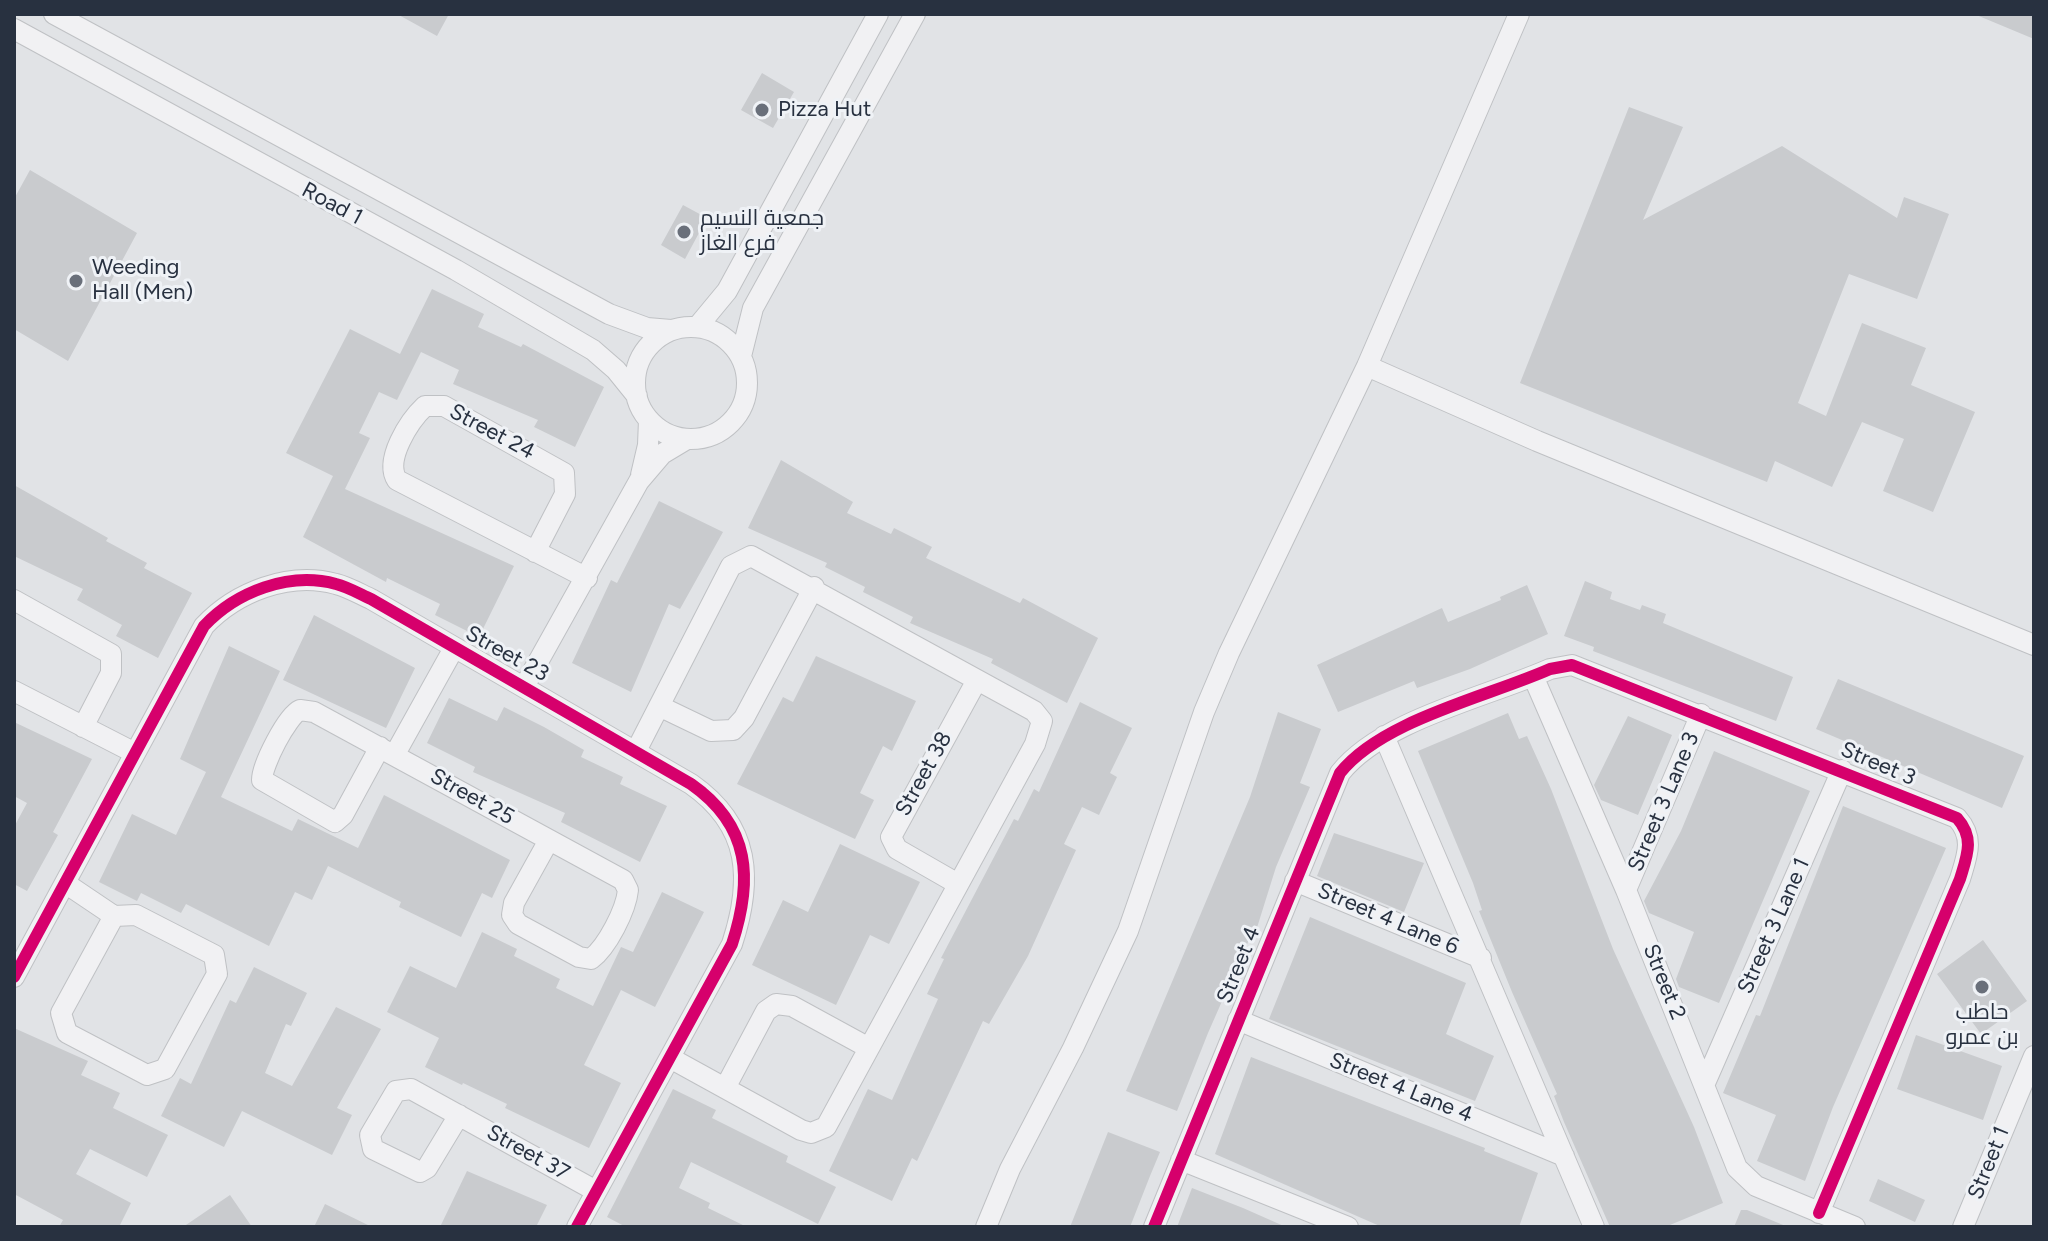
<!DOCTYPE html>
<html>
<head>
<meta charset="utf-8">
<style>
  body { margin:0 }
  #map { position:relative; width:2048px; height:1241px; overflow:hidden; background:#e1e3e6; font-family:Figtree,sans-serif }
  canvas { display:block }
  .frame { position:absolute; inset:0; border:16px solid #283140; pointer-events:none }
</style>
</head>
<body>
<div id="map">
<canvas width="2048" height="1241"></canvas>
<div class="frame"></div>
</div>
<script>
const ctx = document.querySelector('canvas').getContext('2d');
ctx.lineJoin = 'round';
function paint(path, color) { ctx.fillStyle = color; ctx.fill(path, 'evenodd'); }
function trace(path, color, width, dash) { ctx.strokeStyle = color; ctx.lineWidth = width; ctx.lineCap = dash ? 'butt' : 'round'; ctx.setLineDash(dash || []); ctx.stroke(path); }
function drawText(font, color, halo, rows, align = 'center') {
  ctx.font = font + ' Figtree,Cairo,sans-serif'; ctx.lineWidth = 6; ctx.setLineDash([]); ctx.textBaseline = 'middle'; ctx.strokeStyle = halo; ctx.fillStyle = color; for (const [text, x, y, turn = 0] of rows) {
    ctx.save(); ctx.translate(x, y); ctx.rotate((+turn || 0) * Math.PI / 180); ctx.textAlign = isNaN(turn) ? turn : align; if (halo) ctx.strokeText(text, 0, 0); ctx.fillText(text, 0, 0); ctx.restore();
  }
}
paint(new Path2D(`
  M 397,14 L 449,14 L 437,36 Z
  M 1974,14 L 2034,14 L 2034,39 Z
  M 762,73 L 794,92 L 773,128 L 741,110 Z
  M 1629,107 L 1683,127 L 1643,220 L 1782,146 L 1897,218 L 1904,197 L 1949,214 L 1917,299 L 1849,274 L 1798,403 L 1826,416 L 1862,323 L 1926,348 L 1911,385 L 1975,412 L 1933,512 L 1883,491 L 1904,439 L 1862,422 L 1832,487 L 1775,461 L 1767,482 L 1520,383 Z
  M 30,170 L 137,233 L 68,361 L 14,329 L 14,199 Z
  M 683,205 L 707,218 L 685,259 L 661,245 Z
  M 432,289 L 484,314 L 478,327 L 521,347 L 523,344 L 604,387 L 575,447 L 534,427 L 538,420 L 453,384 L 459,370 L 421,352 L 397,400 L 379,392 L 359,433 L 370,438 L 345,489 L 514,566 L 479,637 L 435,615 L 440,604 L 387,578 L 386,582 L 303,537 L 333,476 L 286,453 L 350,329 L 400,354 Z
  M 781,460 L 853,502 L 847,513 L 891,534 L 894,528 L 932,547 L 926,558 L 1020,603 L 1023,598 L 1098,638 L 1067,703 L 991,663 L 993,659 L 910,623 L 913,617 L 863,592 L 865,587 L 825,567 L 827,563 L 748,528 Z
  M 14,485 L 108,538 L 106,541 L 147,563 L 144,568 L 192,593 L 158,658 L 116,636 L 122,625 L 77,600 L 83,589 L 14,556 Z
  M 659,501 L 723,532 L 680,609 L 669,604 L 631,692 L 572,663 L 611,580 L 617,583 Z
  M 1585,581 L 1612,592 L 1610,599 L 1640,610 L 1642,605 L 1666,614 L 1663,623 L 1793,677 L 1776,721 L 1593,651 L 1594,647 L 1564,636 Z
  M 1527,585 L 1548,634 L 1470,669 L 1417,688 L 1414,681 L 1338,712 L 1317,665 L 1442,608 L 1448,622 L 1501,600 L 1500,597 Z
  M 314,615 L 415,668 L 386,728 L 283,680 Z
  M 229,646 L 280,671 L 221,797 L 292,831 L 298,819 L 358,848 L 384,795 L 510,860 L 492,898 L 482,893 L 461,937 L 399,907 L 401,902 L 328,866 L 312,900 L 295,892 L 269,946 L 186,904 L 181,913 L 141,893 L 137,901 L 99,882 L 132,814 L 176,835 L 206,772 L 180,759 Z
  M 816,656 L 916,701 L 892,751 L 883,746 L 860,793 L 874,800 L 855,839 L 737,784 L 783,697 L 793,702 Z
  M 1838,679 L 2024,756 L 2002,808 L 1816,729 Z
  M 449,698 L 497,721 L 504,707 L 544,727 L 584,750 L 581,757 L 623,777 L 620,784 L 667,806 L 640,862 L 561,822 L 565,813 L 473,772 L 475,767 L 427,743 Z
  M 1080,702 L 1132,728 L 1110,773 L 1117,777 L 1099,815 L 1082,807 L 1064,844 L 1076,850 L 1028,956 L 989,1024 L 983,1021 L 917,1161 L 912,1158 L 892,1201 L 829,1171 L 868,1089 L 892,1100 L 938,999 L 927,994 L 944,959 L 941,958 L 1014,819 L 1018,821 L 1034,789 L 1039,792 Z
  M 1278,712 L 1321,729 L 1300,783 L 1310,787 L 1276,867 L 1255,934 L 1252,933 L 1208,1033 L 1177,1111 L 1126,1091 L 1250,797 Z
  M 1508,713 L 1519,739 L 1527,736 L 1551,789 L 1613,949 L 1694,1127 L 1723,1203 L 1665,1227 L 1610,1227 L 1564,1122 L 1554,1096 L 1557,1094 L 1512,992 L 1479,911 L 1482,910 L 1473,883 L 1418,751 Z
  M 1628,716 L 1672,735 L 1638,815 L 1601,800 L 1594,785 Z
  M 14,722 L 92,759 L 53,832 L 58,835 L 27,891 L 14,884 L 14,827 L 27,803 L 14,796 Z
  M 1714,751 L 1810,791 L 1719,1003 L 1679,987 L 1676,979 L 1694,932 L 1649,913 L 1644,901 L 1681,831 Z
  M 1843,806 L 1946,848 L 1833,1107 L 1805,1181 L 1757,1161 L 1776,1115 L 1723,1093 L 1756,1015 L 1760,1016 Z
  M 1334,833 L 1424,863 L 1404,912 L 1317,876 Z
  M 840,844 L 920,882 L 889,944 L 870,935 L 836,1005 L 752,965 L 783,900 L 808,912 Z
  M 662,892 L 704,912 L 655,1007 L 621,990 L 584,1065 L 621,1083 L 589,1148 L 505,1108 L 507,1104 L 463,1083 L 462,1085 L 425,1067 L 439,1038 L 387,1012 L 410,966 L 456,988 L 482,932 L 517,949 L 514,956 L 560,979 L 556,988 L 593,1006 L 621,947 L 633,952 Z
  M 1310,917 L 1466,983 L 1446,1034 L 1494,1056 L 1475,1101 L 1269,1019 Z
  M 1983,940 L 2027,1001 L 1981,1034 L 1937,974 Z
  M 254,967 L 307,993 L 291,1026 L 286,1024 L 265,1073 L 292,1086 L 336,1007 L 381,1029 L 337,1108 L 352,1115 L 332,1155 L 242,1111 L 224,1147 L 161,1116 L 180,1078 L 191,1084 L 230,1000 L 236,1003 Z
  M 14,1028 L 88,1061 L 81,1075 L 120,1093 L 113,1108 L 168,1135 L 147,1177 L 90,1149 L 76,1174 L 131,1203 L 119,1227 L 59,1227 L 63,1220 L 14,1194 Z
  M 1916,1035 L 2002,1066 L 1983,1120 L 1897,1089 Z
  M 1251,1057 L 1485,1148 L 1484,1151 L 1538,1173 L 1519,1227 L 1382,1227 L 1215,1154 Z
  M 673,1089 L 716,1110 L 712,1118 L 788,1156 L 786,1162 L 836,1187 L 818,1224 L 691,1162 L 679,1188 L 710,1203 L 708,1208 L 747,1227 L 626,1227 L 607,1217 Z
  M 1108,1132 L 1160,1152 L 1150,1176 L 1130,1227 L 1070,1227 Z
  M 467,1171 L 547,1205 L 536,1227 L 440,1227 Z
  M 1878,1179 L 1925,1200 L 1915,1222 L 1869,1201 Z
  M 1192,1188 L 1243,1208 L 1286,1227 L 1177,1227 Z
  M 230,1195 L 252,1227 L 183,1227 Z
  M 325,1204 L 372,1227 L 314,1227 Z
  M 1741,1210 L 1747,1210 L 1788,1227 L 1734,1227 Z`), '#c9cbce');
const minor = new Path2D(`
  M 54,14 L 609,314 L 647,328 L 671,330
  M 14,29 L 456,270 L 593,350 L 616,370 L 637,396
  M 698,326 L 727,291 L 878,14
  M635 383a56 56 0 1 1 112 0a56 56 0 1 1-112 0Z
  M 741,356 L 753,308 L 915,14
  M 1367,366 L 1537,441 L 2034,645
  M 641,475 L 648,445 L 649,420
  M 535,552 L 565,494 L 564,473 L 444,406 L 425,406 C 409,421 384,460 397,480 L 587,578
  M 14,600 L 111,654 L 111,673 L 83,727
  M 1533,676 L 1626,890 L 1737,1168 L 1756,1186 L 1855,1227
  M 524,687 L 639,481 L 662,454 L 687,439
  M 14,691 L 133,752
  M 659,706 L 711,731 L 733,730 L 744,718 L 814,587
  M 1384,736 L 1594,1227
  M 380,747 L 343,815 L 335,822 L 262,780 C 262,765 287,716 300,710 L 314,712 C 417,767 520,823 623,880 L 628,890 C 626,910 607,947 591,959 L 579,957 L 518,924 L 512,915 L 514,903 L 549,840
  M 636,751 L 731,566 L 751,556 L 1034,711 L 1042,721 L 1035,744 L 826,1127 L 811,1133 L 801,1130 L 672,1059
  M 395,754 L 454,648
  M 1295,881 L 1481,958
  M 65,883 L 114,916 L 136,915 L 214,955 L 217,974 L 165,1069 L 147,1075 L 67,1033 L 61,1013 L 114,916
  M 958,884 L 897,849 L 891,837 L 977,680
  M 1626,890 L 1701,714
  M 14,977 L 204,626 C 236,592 289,571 336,584 C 348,587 360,594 371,599 L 691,784 C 751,826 753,880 732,944 L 577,1227
  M 1238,1020 L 1564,1156
  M 1705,1083 L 1842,770
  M 725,1088 L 766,1011 L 776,1004 L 792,1006 L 869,1048
  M 459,1115 L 427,1168 L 420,1172 L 373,1149 L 370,1135 L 396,1091 L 411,1089 L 596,1191
  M 1181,1160 L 1348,1227
  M 986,1227 L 1010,1169 L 1073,1048 L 1128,931 L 1204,712 L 1229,653 L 1367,366 L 1519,14
  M 1154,1227 L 1340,773 C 1382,720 1487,697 1550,669 L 1572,665 L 1957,818 C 1975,838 1967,856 1960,879 L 1819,1213
  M 1963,1227 L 2034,1056`);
trace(minor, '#bfc1c4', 22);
trace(minor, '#f1f1f3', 20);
trace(new Path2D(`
  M 14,977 L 204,626 C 236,592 289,571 336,584 C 348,587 360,594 371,599 L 691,784 C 751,826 753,880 732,944 L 577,1227
  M 1154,1227 L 1340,773 C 1382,720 1487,697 1550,669 L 1572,665 L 1957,818 C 1975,838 1967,856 1960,879 L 1819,1213`), '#d6006c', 12);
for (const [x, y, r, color] of [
  [762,110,8,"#696f7a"],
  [684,232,8,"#696f7a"],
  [76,281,8,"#696f7a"],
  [1982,987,8,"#696f7a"]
]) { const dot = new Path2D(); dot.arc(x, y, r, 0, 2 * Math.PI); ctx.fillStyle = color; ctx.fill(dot); trace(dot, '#eff2f6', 3); }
drawText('22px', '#283140', '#eff2f6', [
  ["Pizza Hut",778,110],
  ["جمعية النسيم",700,219],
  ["فرع الغاز",700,244],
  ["Weeding",92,268],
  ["Hall (Men)",92,293],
  ["حاطب",1982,1013,"center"],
  ["بن عمرو",1982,1038,"center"]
], 'left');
drawText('22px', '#283140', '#eff2f6', [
  ["Road 1",332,204,28],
  ["Street 24",492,432,28],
  ["Street 23",507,654,29],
  ["Street 3",1878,764,23],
  ["Street 38",924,774,-61],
  ["Street 25",472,797,29],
  ["Street 3 Lane 3",1664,802,-67],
  ["Street 4 Lane 6",1388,919,23],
  ["Street 3 Lane 1",1774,926,-66],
  ["Street 4",1239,965,-68],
  ["Street 2",1664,982,68],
  ["Street 4 Lane 4",1401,1088,22],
  ["Street 37",528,1153,29],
  ["Street 1",1989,1163,-68]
]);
</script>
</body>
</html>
